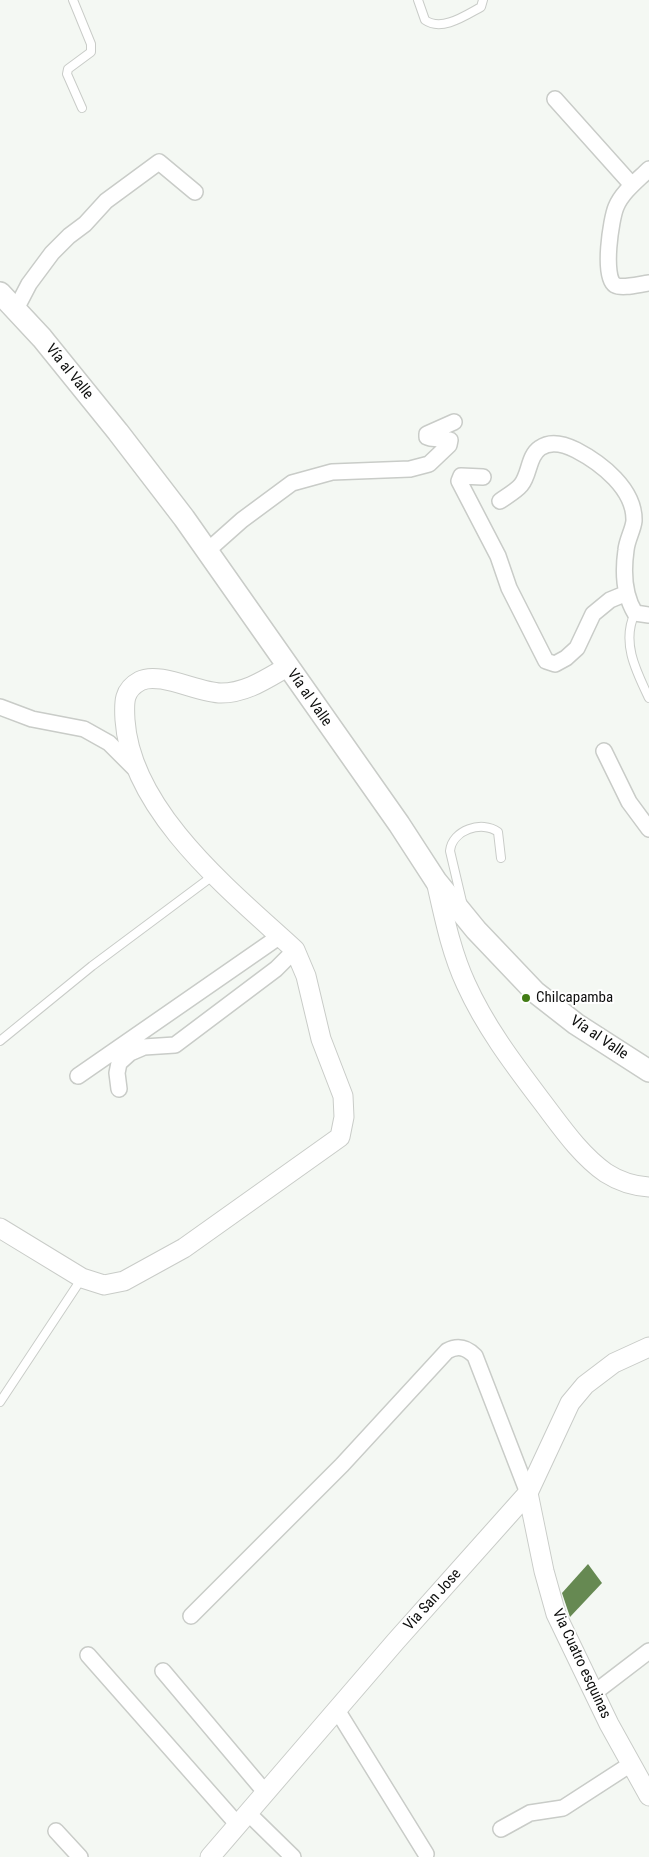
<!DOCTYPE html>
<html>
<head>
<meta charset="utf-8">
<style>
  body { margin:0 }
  canvas { display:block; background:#f4f8f3 }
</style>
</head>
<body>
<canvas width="649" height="1857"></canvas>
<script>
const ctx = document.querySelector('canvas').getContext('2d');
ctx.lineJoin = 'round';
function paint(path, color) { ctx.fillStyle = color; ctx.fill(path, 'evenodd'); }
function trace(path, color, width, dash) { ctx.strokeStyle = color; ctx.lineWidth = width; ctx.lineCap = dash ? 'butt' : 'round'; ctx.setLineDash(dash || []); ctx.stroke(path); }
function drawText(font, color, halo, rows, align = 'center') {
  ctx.font = font + ' "Roboto Condensed",sans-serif'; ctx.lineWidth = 4; ctx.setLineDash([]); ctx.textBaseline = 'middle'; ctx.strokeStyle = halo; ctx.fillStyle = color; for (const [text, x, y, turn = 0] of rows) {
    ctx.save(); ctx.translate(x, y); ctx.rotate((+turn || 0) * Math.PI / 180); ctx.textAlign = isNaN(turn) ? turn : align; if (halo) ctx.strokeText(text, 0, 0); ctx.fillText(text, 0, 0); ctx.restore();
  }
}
paint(new Path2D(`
  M 588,1564 L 602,1583 L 570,1617 L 562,1593 Z`), '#668952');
const service = new Path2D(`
  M 73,0 L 91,44 L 91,52 L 68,69 L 67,74 L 82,108
  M 418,0 L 425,20 C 442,32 466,15 481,7 L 483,0
  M 635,613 C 621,642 636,671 649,698
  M 463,906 L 450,851 C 452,830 482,820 498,832 L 501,858
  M 0,1041 L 92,966 L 214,875
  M 0,1402 L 82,1278`);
const minor = new Path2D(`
  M 555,99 L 632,185
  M 649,169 C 638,180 622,192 616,207 C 611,219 602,277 615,285 C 622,289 640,284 649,283
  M 16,309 L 29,284 L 52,253 L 69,236 L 85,224 L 106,201 L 159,162 L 195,192
  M 483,477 L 461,476 L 459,481 L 498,556 L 509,588 L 546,661 L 555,664 L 566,658 L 577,648 L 593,614 L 610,600 L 627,593
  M 500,501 C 507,496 516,491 521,485 C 530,474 528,456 540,448 C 551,440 566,445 576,450 C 601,463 635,489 634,521 C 633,530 627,540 626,550 C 623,571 624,595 635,613 L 649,615
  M 206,552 L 242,520 L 292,483 L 332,472 L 410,469 L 429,464 L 449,445 L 450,440 L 430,438 L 427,437 L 427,434 L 454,422
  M 0,707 L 32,719 L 84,729 L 109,743 L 136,770
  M 604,751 L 629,802 L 649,829
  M 78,1076 L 280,936
  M 119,1089 L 117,1073 L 119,1063 L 130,1053 L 144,1047 L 175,1045 L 276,969 L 295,950
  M 191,1616 L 342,1465 L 447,1351 C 458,1345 466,1347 475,1356 L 528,1493
  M 88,1655 L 238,1825
  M 163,1671 L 265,1792
  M 594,1693 L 649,1651
  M 337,1710 L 426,1854
  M 248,1813 L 293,1857
  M 501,1829 L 530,1813 L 563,1808 L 631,1764
  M 56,1831 L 80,1857`);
const tertiary = new Path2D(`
  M 436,881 C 444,916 451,952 466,984 C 485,1026 512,1062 540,1099 C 560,1125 579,1154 606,1173 C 620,1182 633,1186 649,1187
  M 0,1228 L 82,1278 L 104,1285 L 124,1281 L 184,1248 L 340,1137 L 344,1117 L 343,1096 L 321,1039 L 306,976 L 295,950 C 232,892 131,812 125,720 C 124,703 123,690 140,681 C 159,671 199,693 221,693 C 246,693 266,679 287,667
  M 528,1493 L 544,1571 L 556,1614 L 609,1724 L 649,1796
  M 210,1857 L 396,1641 L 528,1493 L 570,1403 L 585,1385 L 614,1363 L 649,1347`);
const secondary = new Path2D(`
  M 0,293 L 42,338 L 118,432 L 184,518 L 399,824 L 436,881 L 476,930 L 535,992 L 576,1024 L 649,1071`);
trace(service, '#c9ccc8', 10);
trace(minor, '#c9ccc8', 18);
trace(tertiary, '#c9ccc8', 21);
trace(secondary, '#c9ccc8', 24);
trace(service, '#fff', 8);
trace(minor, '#fff', 15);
trace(tertiary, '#fff', 19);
trace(secondary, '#fff', 21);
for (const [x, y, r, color] of [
  [526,998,5,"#437d16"]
]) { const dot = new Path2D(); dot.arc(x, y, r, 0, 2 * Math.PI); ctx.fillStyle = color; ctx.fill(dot); trace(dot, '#fff', 2); }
drawText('15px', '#0e0f0e', '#fff', [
  ["Vía al Valle",69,372,51],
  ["Vía al Valle",309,698,55],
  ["Vía al Valle",599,1038,34],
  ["Via San Jose",433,1600,-48],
  ["Via Cuatro esquinas",581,1664,65]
]);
drawText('15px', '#0e0f0e', '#fff', [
  ["Chilcapamba",536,998]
], 'left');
</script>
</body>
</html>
